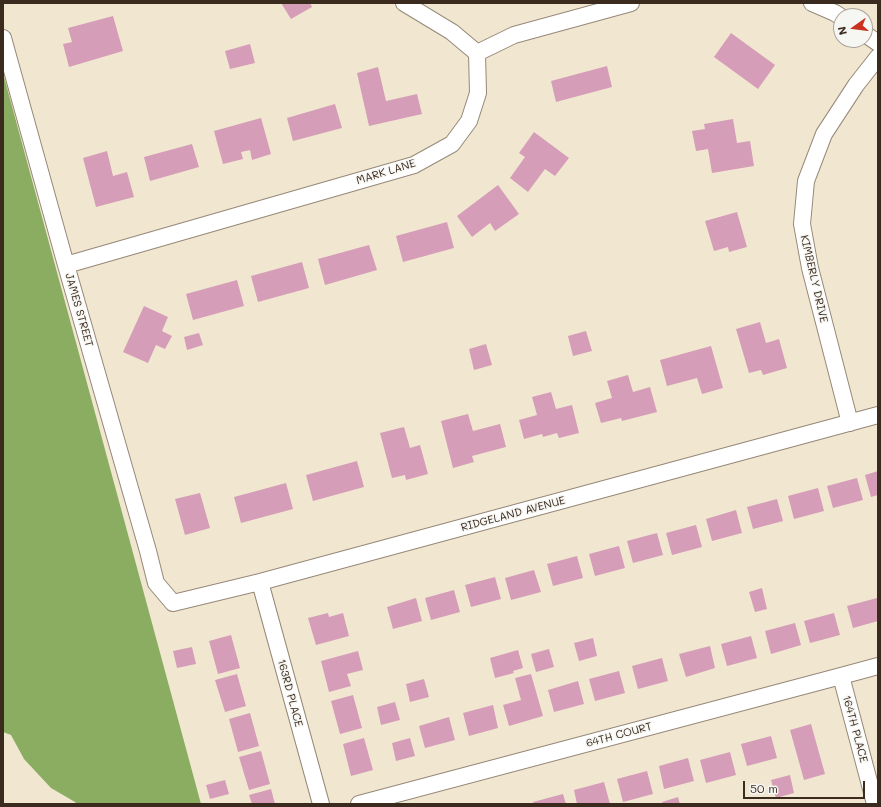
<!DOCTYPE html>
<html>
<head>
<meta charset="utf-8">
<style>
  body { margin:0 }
  #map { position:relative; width:881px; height:807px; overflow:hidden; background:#f1e7d1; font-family:Mali,sans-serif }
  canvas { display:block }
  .frame { position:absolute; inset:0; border:4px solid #3b2a1e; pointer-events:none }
  .north { position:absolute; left:833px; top:8px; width:40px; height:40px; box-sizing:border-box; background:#f6f6f2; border:1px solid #aba49d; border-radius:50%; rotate:256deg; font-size:11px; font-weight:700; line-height:16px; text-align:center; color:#3b2a1e }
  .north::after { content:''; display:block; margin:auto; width:14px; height:18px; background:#c8321e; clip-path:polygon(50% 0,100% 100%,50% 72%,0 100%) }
  .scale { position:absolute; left:743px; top:781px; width:122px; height:18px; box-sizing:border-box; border:2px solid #3b2a1e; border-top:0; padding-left:5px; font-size:12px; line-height:14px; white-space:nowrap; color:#3b2a1e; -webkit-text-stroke:3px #f6f6f2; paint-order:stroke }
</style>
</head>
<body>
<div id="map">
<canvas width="881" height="807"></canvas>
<div class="frame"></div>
<div class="north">N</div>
<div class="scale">50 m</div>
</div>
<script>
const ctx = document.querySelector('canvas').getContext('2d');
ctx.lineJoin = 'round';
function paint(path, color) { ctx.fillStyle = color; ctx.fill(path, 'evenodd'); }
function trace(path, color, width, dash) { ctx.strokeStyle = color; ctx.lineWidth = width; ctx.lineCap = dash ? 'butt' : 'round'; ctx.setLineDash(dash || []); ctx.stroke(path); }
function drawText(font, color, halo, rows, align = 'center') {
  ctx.font = font + ' Mali,sans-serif'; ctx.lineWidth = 3; ctx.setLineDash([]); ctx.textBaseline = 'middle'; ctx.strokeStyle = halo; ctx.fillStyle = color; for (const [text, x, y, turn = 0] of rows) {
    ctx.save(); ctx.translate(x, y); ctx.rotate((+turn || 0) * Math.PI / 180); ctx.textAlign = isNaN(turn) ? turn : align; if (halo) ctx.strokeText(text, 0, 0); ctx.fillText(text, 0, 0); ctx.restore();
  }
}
paint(new Path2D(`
  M 3,73 L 201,804 L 77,804 L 75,802 L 51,788 L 24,759 L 11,735 L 3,732 Z`), '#8aad62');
paint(new Path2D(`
  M 281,3 L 310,3 L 312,7 L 291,19 Z
  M 113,16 L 123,51 L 69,67 L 63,44 L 72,42 L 68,28 Z
  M 731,33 L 775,65 L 758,89 L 714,57 Z
  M 250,44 L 255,63 L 230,69 L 225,51 Z
  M 607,66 L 612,87 L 556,102 L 551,81 Z
  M 378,67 L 386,101 L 417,94 L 422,114 L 369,126 L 357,73 Z
  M 335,104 L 342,128 L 293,141 L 287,118 Z
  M 261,118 L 271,154 L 252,160 L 250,150 L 241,152 L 243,159 L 223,164 L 214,131 Z
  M 733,119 L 737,143 L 750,141 L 754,166 L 712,173 L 708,149 L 696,151 L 692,131 L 705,129 L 704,124 Z
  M 534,132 L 569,158 L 555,176 L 545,169 L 528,192 L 510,178 L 525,157 L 519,153 Z
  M 192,144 L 199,167 L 150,181 L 144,157 Z
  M 107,151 L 113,176 L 127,172 L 134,197 L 96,207 L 83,158 Z
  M 498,185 L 519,214 L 495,231 L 490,223 L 472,237 L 457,216 Z
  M 737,212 L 747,247 L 729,252 L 728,247 L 714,251 L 705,221 Z
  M 447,222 L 454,248 L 403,262 L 396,236 Z
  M 369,245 L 377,270 L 325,285 L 318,259 Z
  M 302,262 L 309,288 L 258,302 L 251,276 Z
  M 237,280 L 244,306 L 193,320 L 186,294 Z
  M 144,306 L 168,317 L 162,331 L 172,336 L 165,349 L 156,345 L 148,363 L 123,352 Z
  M 760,322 L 766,343 L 779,339 L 787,368 L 763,375 L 761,370 L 749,373 L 736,329 Z
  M 586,331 L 592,351 L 573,356 L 568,336 Z
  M 199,333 L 203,345 L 187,350 L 184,337 Z
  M 486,344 L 492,365 L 474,370 L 469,349 Z
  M 711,346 L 723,388 L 702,394 L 697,378 L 667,386 L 660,360 Z
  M 628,375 L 633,392 L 650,387 L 657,412 L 622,421 L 621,418 L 601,423 L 595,403 L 612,398 L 607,381 Z
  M 551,392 L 556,409 L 572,405 L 579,433 L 559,438 L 557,433 L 543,437 L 542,434 L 524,439 L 519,420 L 537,415 L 532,397 Z
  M 468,414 L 473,431 L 500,424 L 506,447 L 472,456 L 474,462 L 453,468 L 441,421 Z
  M 404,427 L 410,448 L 420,445 L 428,474 L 406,480 L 405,475 L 392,478 L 380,433 Z
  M 357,461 L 364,487 L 313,501 L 306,475 Z
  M 878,471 L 878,495 L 871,497 L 865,475 Z
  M 857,478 L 863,500 L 833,508 L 827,486 Z
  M 286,483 L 293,509 L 241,523 L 234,497 Z
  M 818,488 L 824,511 L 794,519 L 788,496 Z
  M 200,493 L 210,528 L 185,535 L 175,499 Z
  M 777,499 L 783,521 L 753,529 L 747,507 Z
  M 736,510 L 742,533 L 712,541 L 706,519 Z
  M 696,525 L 702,547 L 672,555 L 666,533 Z
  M 657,533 L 663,555 L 633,563 L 627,541 Z
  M 619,546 L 625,568 L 595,576 L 589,554 Z
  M 577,556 L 583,578 L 553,586 L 547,564 Z
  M 534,570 L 541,592 L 511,600 L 505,578 Z
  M 495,577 L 501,599 L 471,607 L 465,585 Z
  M 762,588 L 767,609 L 755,612 L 749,592 Z
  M 454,590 L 460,612 L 431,620 L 425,598 Z
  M 416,598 L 422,621 L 393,629 L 387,607 Z
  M 877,598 L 878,603 L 878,621 L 853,628 L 847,606 Z
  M 328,613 L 329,617 L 343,613 L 349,636 L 316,645 L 308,618 Z
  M 834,613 L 840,635 L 810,643 L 804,621 Z
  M 795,623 L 801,645 L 771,654 L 765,631 Z
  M 231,635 L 240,668 L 218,674 L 209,641 Z
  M 751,636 L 757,658 L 727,666 L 721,644 Z
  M 593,638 L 597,656 L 579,661 L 574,643 Z
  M 710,646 L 715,668 L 686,677 L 679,654 Z
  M 192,647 L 196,664 L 177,668 L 173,651 Z
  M 549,649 L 554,667 L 536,672 L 531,654 Z
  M 518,650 L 523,668 L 513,671 L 514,673 L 495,678 L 490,658 Z
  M 358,651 L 363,670 L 347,674 L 351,686 L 329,692 L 321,661 Z
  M 662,658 L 668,681 L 638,689 L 632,666 Z
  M 619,671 L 625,693 L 595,701 L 589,679 Z
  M 237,674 L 246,706 L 225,712 L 215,680 Z
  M 531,674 L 543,716 L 509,726 L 503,705 L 521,700 L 515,678 Z
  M 424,679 L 429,697 L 410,702 L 406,684 Z
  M 578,681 L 584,704 L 554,712 L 548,690 Z
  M 353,695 L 362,728 L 340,734 L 331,701 Z
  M 395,702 L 400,720 L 381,725 L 377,707 Z
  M 493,705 L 498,728 L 469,736 L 463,713 Z
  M 250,713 L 259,746 L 238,752 L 229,719 Z
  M 449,717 L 455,740 L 425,748 L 419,726 Z
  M 811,724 L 825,774 L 804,780 L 790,730 Z
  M 771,736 L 777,758 L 747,766 L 741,744 Z
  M 364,738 L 373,770 L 351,776 L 343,744 Z
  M 410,738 L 415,756 L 396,761 L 392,743 Z
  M 261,751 L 270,784 L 249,790 L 239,757 Z
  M 730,752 L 736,775 L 706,783 L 700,760 Z
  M 688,758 L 694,781 L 664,789 L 659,766 Z
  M 647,771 L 653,794 L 623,802 L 617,779 Z
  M 790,775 L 794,793 L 776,798 L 771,780 Z
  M 225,780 L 229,794 L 210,799 L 206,785 Z
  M 604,782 L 610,804 L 577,804 L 574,790 Z
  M 271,789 L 275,804 L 252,804 L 249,795 Z
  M 563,794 L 566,804 L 534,804 L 533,802 Z
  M 678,797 L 680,804 L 663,804 L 662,802 Z`), '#d59db8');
const minor = new Path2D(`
  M 404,3 L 452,32 L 477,53
  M 812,3 L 835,13 L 841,17
  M 865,34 L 878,43
  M 3,38 L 66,265 L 148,551 L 156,583 L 173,603 L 260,582 L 878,415
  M 66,265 L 414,165 L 452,144 L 469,121 L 478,93 L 477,53 L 514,35 L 631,3
  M 850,423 L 810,268 L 802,224 L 806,181 L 824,134 L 856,85 L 878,57
  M 260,582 L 321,804
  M 841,676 L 875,804
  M 359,804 L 841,676 L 878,666`);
trace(minor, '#968878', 18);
trace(minor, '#fff', 16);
drawText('11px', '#3b2a1e', '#f6f6f2', [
  ["MARK LANE",386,172,-17],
  ["KIMBERLY DRIVE",814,279,77],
  ["JAMES STREET",79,310,74],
  ["RIDGELAND AVENUE",513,514,-15],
  ["163RD PLACE",290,693,75],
  ["164TH PLACE",855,729,75],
  ["64TH COURT",619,735,-15]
]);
</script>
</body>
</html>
